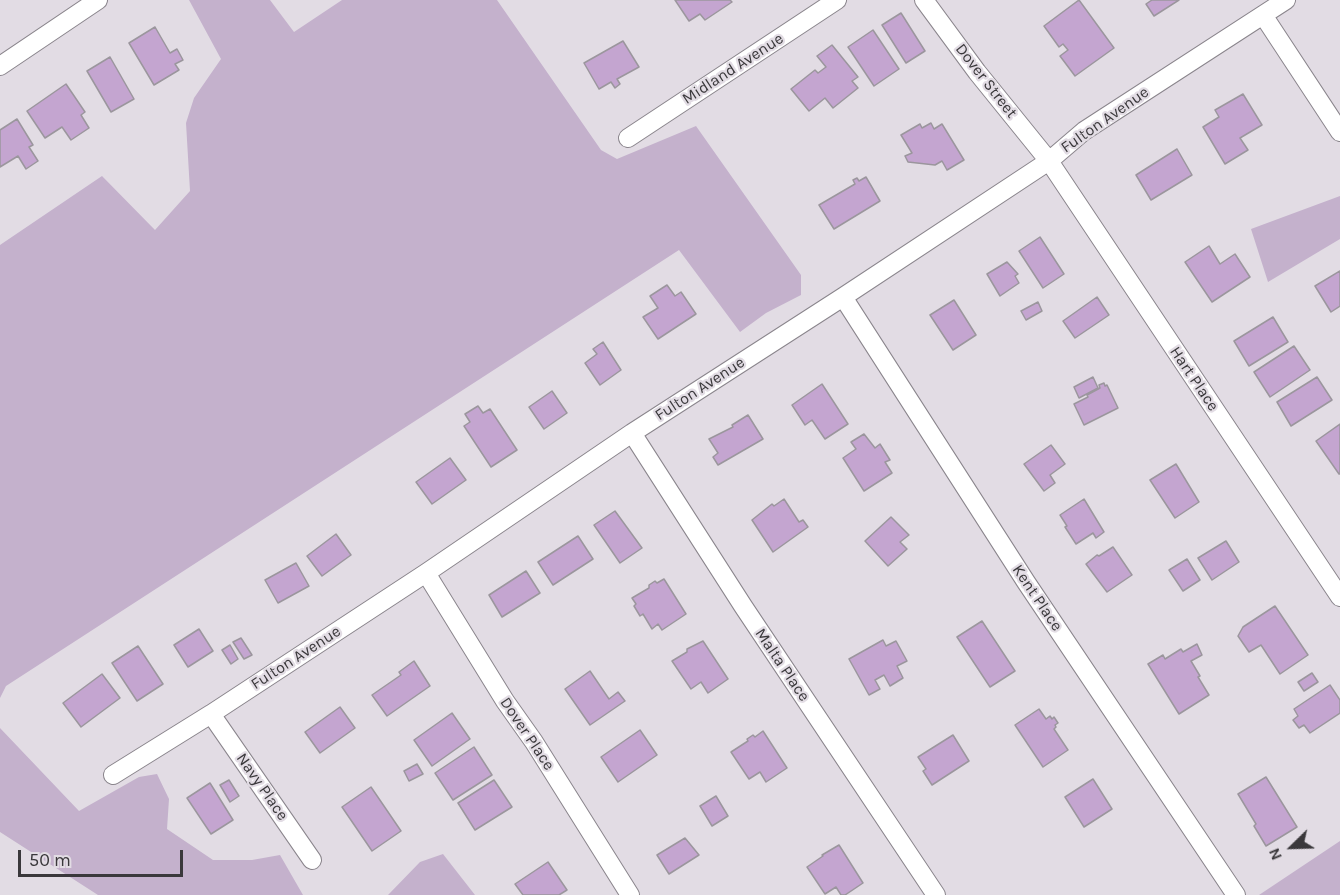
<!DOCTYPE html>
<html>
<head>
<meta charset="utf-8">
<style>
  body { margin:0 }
  #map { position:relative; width:1340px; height:895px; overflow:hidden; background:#e2dce4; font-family:Karla,sans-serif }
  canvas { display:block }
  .north { position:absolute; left:1262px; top:817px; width:60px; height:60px; -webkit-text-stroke:4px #e2dce4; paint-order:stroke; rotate:247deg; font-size:16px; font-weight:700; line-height:24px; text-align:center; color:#3a383b }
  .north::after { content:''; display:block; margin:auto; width:21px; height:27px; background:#3a383b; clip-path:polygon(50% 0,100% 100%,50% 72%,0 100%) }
  .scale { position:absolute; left:18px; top:850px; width:165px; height:27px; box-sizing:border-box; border:3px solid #3a383b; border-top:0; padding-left:8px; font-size:18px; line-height:21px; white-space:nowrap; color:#3a383b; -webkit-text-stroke:4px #e2dce4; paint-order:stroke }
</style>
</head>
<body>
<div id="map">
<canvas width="1340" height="895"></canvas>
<div class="north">N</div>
<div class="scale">50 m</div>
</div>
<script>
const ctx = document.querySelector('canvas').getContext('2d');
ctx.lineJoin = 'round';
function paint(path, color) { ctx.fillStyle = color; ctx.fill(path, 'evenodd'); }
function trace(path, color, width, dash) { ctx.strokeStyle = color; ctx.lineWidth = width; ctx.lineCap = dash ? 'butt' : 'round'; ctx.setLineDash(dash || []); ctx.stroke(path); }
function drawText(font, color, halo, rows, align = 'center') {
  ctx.font = font + ' Karla,sans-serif'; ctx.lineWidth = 4.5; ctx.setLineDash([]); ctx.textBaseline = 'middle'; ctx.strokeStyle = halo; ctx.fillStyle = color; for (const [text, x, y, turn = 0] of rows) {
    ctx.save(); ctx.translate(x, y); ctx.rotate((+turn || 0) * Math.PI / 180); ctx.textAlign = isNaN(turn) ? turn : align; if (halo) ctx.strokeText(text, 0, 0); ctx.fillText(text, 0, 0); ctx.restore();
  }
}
paint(new Path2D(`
  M 189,0 L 270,0 L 294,32 L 342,0 L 497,0 L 601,150 L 617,159 L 696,126 L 801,275 L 801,295 L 766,313 L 740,332 L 679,250 L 6,686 L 0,698 L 0,245 L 102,176 L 155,230 L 190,191 L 186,123 L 194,98 L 221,59 Z
  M 1340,196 L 1340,239 L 1268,282 L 1251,229 Z
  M 0,728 L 79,811 L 139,777 L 157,774 L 169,799 L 167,829 L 213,860 L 252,860 L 280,855 L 303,895 L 98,895 L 0,832 Z
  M 1340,841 L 1340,895 L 1259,895 Z
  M 443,854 L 475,895 L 388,895 L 420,862 Z`), '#c4b1cc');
const building = new Path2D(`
  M 675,0 L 730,0 L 732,2 L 705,20 L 700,14 L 689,21 Z
  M 1079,0 L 1114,48 L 1075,76 L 1060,56 L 1068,50 L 1063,44 L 1059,47 L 1044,26 Z
  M 1152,0 L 1179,0 L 1154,16 L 1146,4 Z
  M 901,13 L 925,51 L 906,63 L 882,25 Z
  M 155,27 L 170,53 L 177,49 L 183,60 L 175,64 L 179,70 L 154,85 L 129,43 Z
  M 873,30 L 899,69 L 874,86 L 848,47 Z
  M 623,41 L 639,67 L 617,79 L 620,84 L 615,88 L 611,82 L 599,89 L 584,63 Z
  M 832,45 L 858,77 L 852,81 L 858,88 L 833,108 L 825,98 L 809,111 L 791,89 L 815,70 L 818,73 L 826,67 L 817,56 Z
  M 110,57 L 134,99 L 111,112 L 87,71 Z
  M 66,84 L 85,112 L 81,115 L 89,128 L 71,140 L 62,127 L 45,138 L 27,111 Z
  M 1243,94 L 1262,125 L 1240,138 L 1248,150 L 1225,164 L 1203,127 L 1219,117 L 1215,110 Z
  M 17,119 L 33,145 L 29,147 L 38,161 L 26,169 L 18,156 L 0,167 L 0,130 Z
  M 931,123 L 934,129 L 942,124 L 964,160 L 947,170 L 942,161 L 935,165 L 908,162 L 905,156 L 912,153 L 901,135 L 920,124 L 922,128 Z
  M 1177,149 L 1192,175 L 1151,200 L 1136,175 Z
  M 866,177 L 880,201 L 834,229 L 819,205 L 855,184 L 853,180 L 857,178 L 859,181 Z
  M 1040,237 L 1064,274 L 1043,288 L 1019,251 Z
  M 1209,246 L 1220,264 L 1235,254 L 1250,277 L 1212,302 L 1185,262 Z
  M 1007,262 L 1018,274 L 1015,276 L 1019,283 L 1000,296 L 987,274 Z
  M 1340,271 L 1340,306 L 1331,312 L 1315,286 Z
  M 667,285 L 675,296 L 681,292 L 696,314 L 658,339 L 643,317 L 658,308 L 650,296 Z
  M 1097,297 L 1109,315 L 1075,338 L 1063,321 Z
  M 954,300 L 976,335 L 953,350 L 930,315 Z
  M 1038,302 L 1042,311 L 1026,320 L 1021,311 Z
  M 1273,317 L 1288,342 L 1249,366 L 1234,341 Z
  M 603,342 L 621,370 L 600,385 L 585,363 L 597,354 L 593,349 Z
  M 1294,346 L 1310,370 L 1270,397 L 1254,372 Z
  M 1093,377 L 1098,388 L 1079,398 L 1074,387 Z
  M 1317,377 L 1332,400 L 1291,426 L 1277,402 Z
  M 1104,383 L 1105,386 L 1107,385 L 1118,408 L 1084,425 L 1074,404 L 1088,397 L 1087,395 L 1100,388 L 1099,385 Z
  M 822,384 L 848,424 L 825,439 L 812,420 L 805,425 L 792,405 Z
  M 552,391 L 567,413 L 544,429 L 529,407 Z
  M 478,406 L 483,413 L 490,409 L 517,450 L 491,467 L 464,426 L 470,422 L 465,414 Z
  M 748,415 L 763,439 L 718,465 L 713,457 L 718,453 L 709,439 L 733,427 L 732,425 Z
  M 1340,424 L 1340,474 L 1339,474 L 1316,441 Z
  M 864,434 L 875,448 L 880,444 L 890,460 L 885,462 L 892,473 L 864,491 L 843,458 L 856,449 L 851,442 Z
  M 1051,445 L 1065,464 L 1050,475 L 1055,483 L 1044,491 L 1024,464 Z
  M 450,458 L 466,480 L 432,504 L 416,482 Z
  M 1176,464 L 1199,502 L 1175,518 L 1150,480 Z
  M 784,499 L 799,522 L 803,520 L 808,527 L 773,552 L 752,520 L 772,504 L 774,506 Z
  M 1084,499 L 1104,532 L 1096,538 L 1093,533 L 1076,544 L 1065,527 L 1067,526 L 1060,515 Z
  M 615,511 L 642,548 L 620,563 L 594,525 Z
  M 891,517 L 909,535 L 900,542 L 907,549 L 888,566 L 865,541 Z
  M 336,534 L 351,555 L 322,576 L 307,556 Z
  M 578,536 L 593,559 L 553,585 L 538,562 Z
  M 1226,541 L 1239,562 L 1212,580 L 1198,558 Z
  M 1113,547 L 1132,575 L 1107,592 L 1086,564 L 1097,555 L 1099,556 Z
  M 1187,559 L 1200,580 L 1183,591 L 1169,570 Z
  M 296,563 L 309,586 L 278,603 L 265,580 Z
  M 526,571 L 540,593 L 502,617 L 489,595 Z
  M 664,579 L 686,614 L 662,630 L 658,624 L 652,629 L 643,614 L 640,616 L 634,606 L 636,604 L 632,598 L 649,588 L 649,585 L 655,581 L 657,583 Z
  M 1275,606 L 1308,655 L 1280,674 L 1261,645 L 1249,652 L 1238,636 L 1243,627 Z
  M 982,621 L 1015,671 L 990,687 L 957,637 Z
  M 199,629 L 213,651 L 188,667 L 174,645 Z
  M 241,638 L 252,655 L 244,659 L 233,642 Z
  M 883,640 L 886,646 L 896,641 L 907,661 L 897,666 L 903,678 L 890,686 L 884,675 L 875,680 L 880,689 L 869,695 L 849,659 Z
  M 703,641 L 728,679 L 708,693 L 701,682 L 691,689 L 672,661 L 687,652 L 687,649 Z
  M 1197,644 L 1202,655 L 1191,661 L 1200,676 L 1198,677 L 1209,695 L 1179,714 L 1148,664 L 1163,655 L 1165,659 L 1181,649 L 1183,652 Z
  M 230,645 L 238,659 L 231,664 L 222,650 Z
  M 138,646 L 163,684 L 137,701 L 112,663 Z
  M 414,661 L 430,686 L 387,716 L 372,695 L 401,675 L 399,672 Z
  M 590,671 L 609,699 L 618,692 L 625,701 L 590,725 L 565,689 Z
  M 1312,673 L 1318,682 L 1304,691 L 1298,682 Z
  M 102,674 L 120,698 L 81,727 L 63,703 Z
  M 1330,685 L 1340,700 L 1340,713 L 1310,733 L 1304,725 L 1299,728 L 1293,720 L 1298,716 L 1294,709 Z
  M 340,707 L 355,728 L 320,753 L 305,732 Z
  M 1039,709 L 1046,719 L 1050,716 L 1052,719 L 1054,717 L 1058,723 L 1055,725 L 1056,727 L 1054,729 L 1068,750 L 1043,767 L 1015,725 Z
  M 452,713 L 470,739 L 432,766 L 414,740 Z
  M 640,730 L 657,755 L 618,782 L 601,757 Z
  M 763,731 L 787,768 L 766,782 L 760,772 L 749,779 L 731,752 L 748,741 L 747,739 L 753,735 L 755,737 Z
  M 953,735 L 969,761 L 932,785 L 923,771 L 926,769 L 918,757 Z
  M 474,747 L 492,775 L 453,800 L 435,773 Z
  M 417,764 L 423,774 L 409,781 L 404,771 Z
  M 1266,777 L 1297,827 L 1266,846 L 1254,826 L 1256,824 L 1238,794 Z
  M 1093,779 L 1112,809 L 1084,827 L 1065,797 Z
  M 229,780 L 239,796 L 230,802 L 220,785 Z
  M 494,780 L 512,807 L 475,830 L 458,803 Z
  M 210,783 L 233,820 L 211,834 L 187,798 Z
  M 371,787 L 401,831 L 372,851 L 342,807 Z
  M 716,796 L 728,816 L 712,826 L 700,806 Z
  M 685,838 L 699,855 L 669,874 L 657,855 Z
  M 839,845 L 863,883 L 845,895 L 841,895 L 836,887 L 825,894 L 807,867 L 823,856 L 822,855 Z
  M 548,862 L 567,890 L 559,895 L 523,895 L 515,884 Z`);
paint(building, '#c4a5d0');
trace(building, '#9b969d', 1.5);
const minor = new Path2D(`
  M 924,0 L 977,72 L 1049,161 L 1340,597
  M 1263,15 L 1340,132
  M 0,66 L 98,0
  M 628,138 L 837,0
  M 843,297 L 1026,582 L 1236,895
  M 632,433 L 743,606 L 936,895
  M 426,573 L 505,701 L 534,742 L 630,895
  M 211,714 L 312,860
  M 113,775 L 211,714 L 426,573 L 632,433 L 843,297 L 1049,161 L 1084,131 L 1286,0`);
trace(minor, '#8a858c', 20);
trace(minor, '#fff', 18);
drawText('16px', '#3a383b', '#e2dce4', [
  ["Midland Avenue",733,69,-33],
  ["Dover Street",986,81,52],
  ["Fulton Avenue",1105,120,-35],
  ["Hart Place",1194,379,56],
  ["Fulton Avenue",700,389,-33],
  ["Kent Place",1037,598,56],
  ["Fulton Avenue",296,658,-33],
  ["Malta Place",782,665,56],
  ["Dover Place",527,734,56],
  ["Navy Place",262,787,55]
]);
</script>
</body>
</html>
